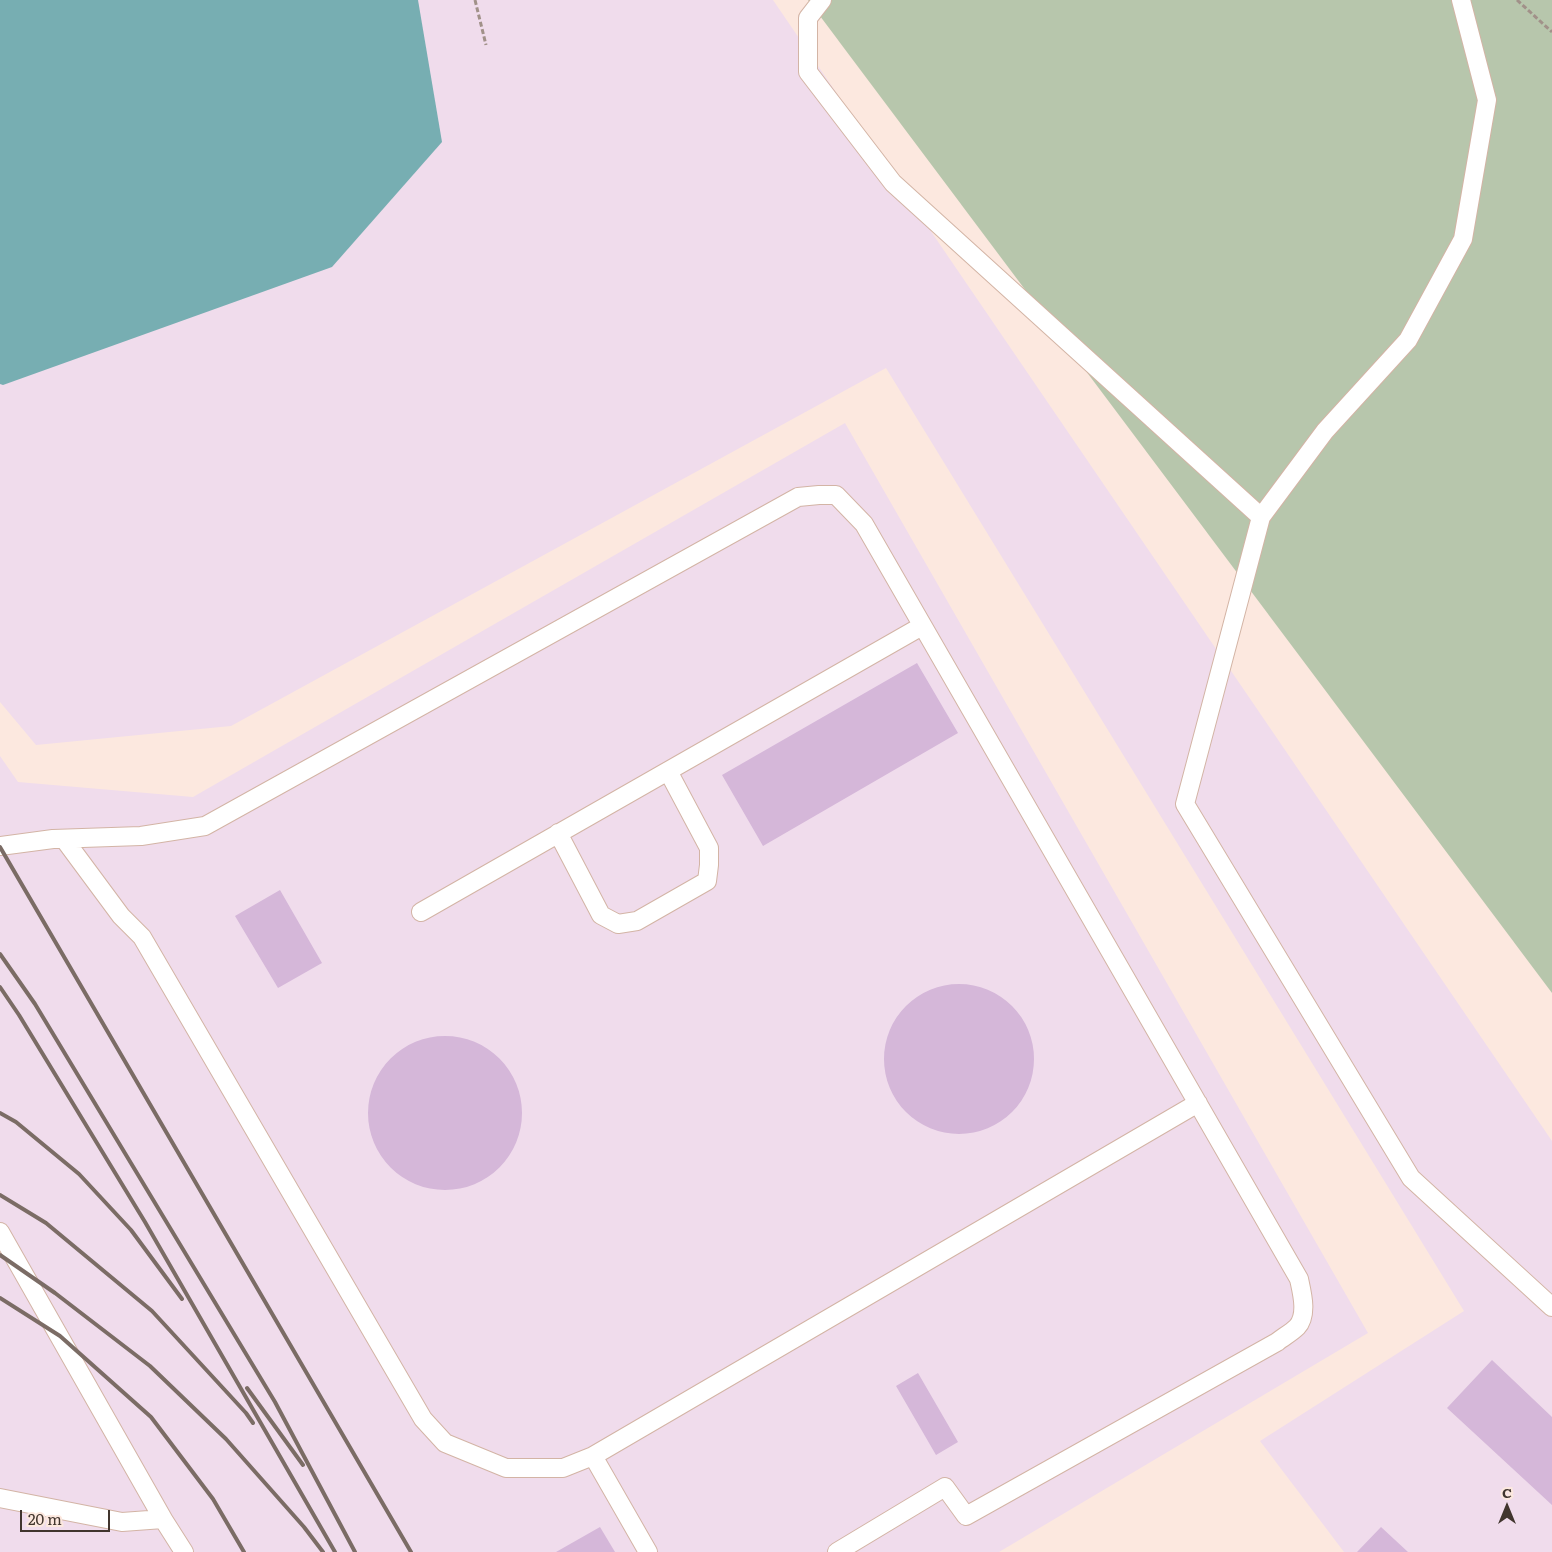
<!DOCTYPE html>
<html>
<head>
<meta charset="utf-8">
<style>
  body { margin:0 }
  #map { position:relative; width:1552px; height:1552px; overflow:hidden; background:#fce8df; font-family:Literata,serif }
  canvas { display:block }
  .north { position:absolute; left:1482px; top:1482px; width:50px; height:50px; -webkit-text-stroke:4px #fce8df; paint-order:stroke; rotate:0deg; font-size:14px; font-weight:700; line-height:20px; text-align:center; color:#41352e }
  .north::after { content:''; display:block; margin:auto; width:18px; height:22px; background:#41352e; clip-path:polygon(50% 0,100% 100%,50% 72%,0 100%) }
  .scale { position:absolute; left:20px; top:1510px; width:90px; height:22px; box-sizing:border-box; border:2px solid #41352e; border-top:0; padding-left:6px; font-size:15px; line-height:18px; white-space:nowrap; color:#41352e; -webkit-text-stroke:4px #fce8df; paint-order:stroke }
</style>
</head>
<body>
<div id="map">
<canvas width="1552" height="1552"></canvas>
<div class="north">С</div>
<div class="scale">20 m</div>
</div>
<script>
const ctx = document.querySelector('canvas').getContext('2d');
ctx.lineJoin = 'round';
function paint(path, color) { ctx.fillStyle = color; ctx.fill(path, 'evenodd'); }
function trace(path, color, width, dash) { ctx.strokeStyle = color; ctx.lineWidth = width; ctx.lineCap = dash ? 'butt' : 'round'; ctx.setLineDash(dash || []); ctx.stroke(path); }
paint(new Path2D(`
  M 0,0 L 773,0 L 1552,1141 L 1552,1552 L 1344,1552 L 1260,1441 L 1464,1311 L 886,368 L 231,726 L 36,745 L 0,702 Z
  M 845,423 L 1368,1333 L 999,1552 L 0,1552 L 0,756 L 18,782 L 193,797 Z`), '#f0dcec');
paint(new Path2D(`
  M 808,0 L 1552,0 L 1552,993 Z`), '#b7c6ac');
paint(new Path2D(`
  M 0,0 L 418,0 L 442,142 L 332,267 L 3,385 L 0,384 Z`), '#77aeb2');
paint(new Path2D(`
  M 917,663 L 958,733 L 763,846 L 722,775 Z
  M 280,890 L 322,963 L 278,988 L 235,916 Z
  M884 1059a75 75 0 1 1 150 0a75 75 0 1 1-150 0Z
  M368 1113a77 77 0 1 1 154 0a77 77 0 1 1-154 0Z
  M 1492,1360 L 1552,1417 L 1552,1505 L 1447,1408 Z
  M 918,1373 L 958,1442 L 936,1455 L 896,1386 Z
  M 600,1527 L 615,1552 L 556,1552 Z
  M 1381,1527 L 1408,1552 L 1357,1552 Z`), '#d5b7d9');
const lane = new Path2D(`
  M 822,0 L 808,18 L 808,72 L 893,183 L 1261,517 L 1185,804 L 1411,1178 L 1552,1307
  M 1261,517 L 1325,431 L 1408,340 L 1463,239 L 1487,100 L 1461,0
  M 558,833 L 601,915 L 618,924 L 637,921 L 707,881 L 709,865 L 709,848 L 668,771
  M 64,839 L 121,916 L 142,937 L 423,1419 L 445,1443 L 506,1468 L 563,1468 L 593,1456 L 648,1552
  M 0,846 L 53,839 L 141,836 L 205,826 L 798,497 L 819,495 L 836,495 L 864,524 L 1299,1279 C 1302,1293 1308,1315 1297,1327 C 1291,1333 1283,1337 1277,1342 L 966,1516 L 945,1487 L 837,1552
  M 421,912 L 922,626
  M 0,1232 L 163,1519 L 122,1522 L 0,1498
  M 593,1456 L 1198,1103
  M 163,1519 L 184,1552`);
trace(lane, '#d3b4a5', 20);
trace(new Path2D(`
  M 475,0 L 486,45
  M 1517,0 L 1552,32`), '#a19189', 3, [5, 2.5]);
trace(lane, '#fff', 18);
trace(new Path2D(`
  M 0,847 L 411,1552
  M 0,954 L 35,1004 L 275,1402 L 355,1552
  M 0,987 L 19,1015 L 145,1222 L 335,1552
  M 0,1113 L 16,1122 L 79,1174 L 131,1230 L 182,1299
  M 0,1195 L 46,1223 L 152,1311 L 246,1413 L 253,1423
  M 0,1255 L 55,1293 L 150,1366 L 226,1439 L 304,1527 L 323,1552
  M 0,1298 L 60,1336 L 151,1417 L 213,1499 L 244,1552
  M 247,1388 L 303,1465`), '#7b6c65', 4);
</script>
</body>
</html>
